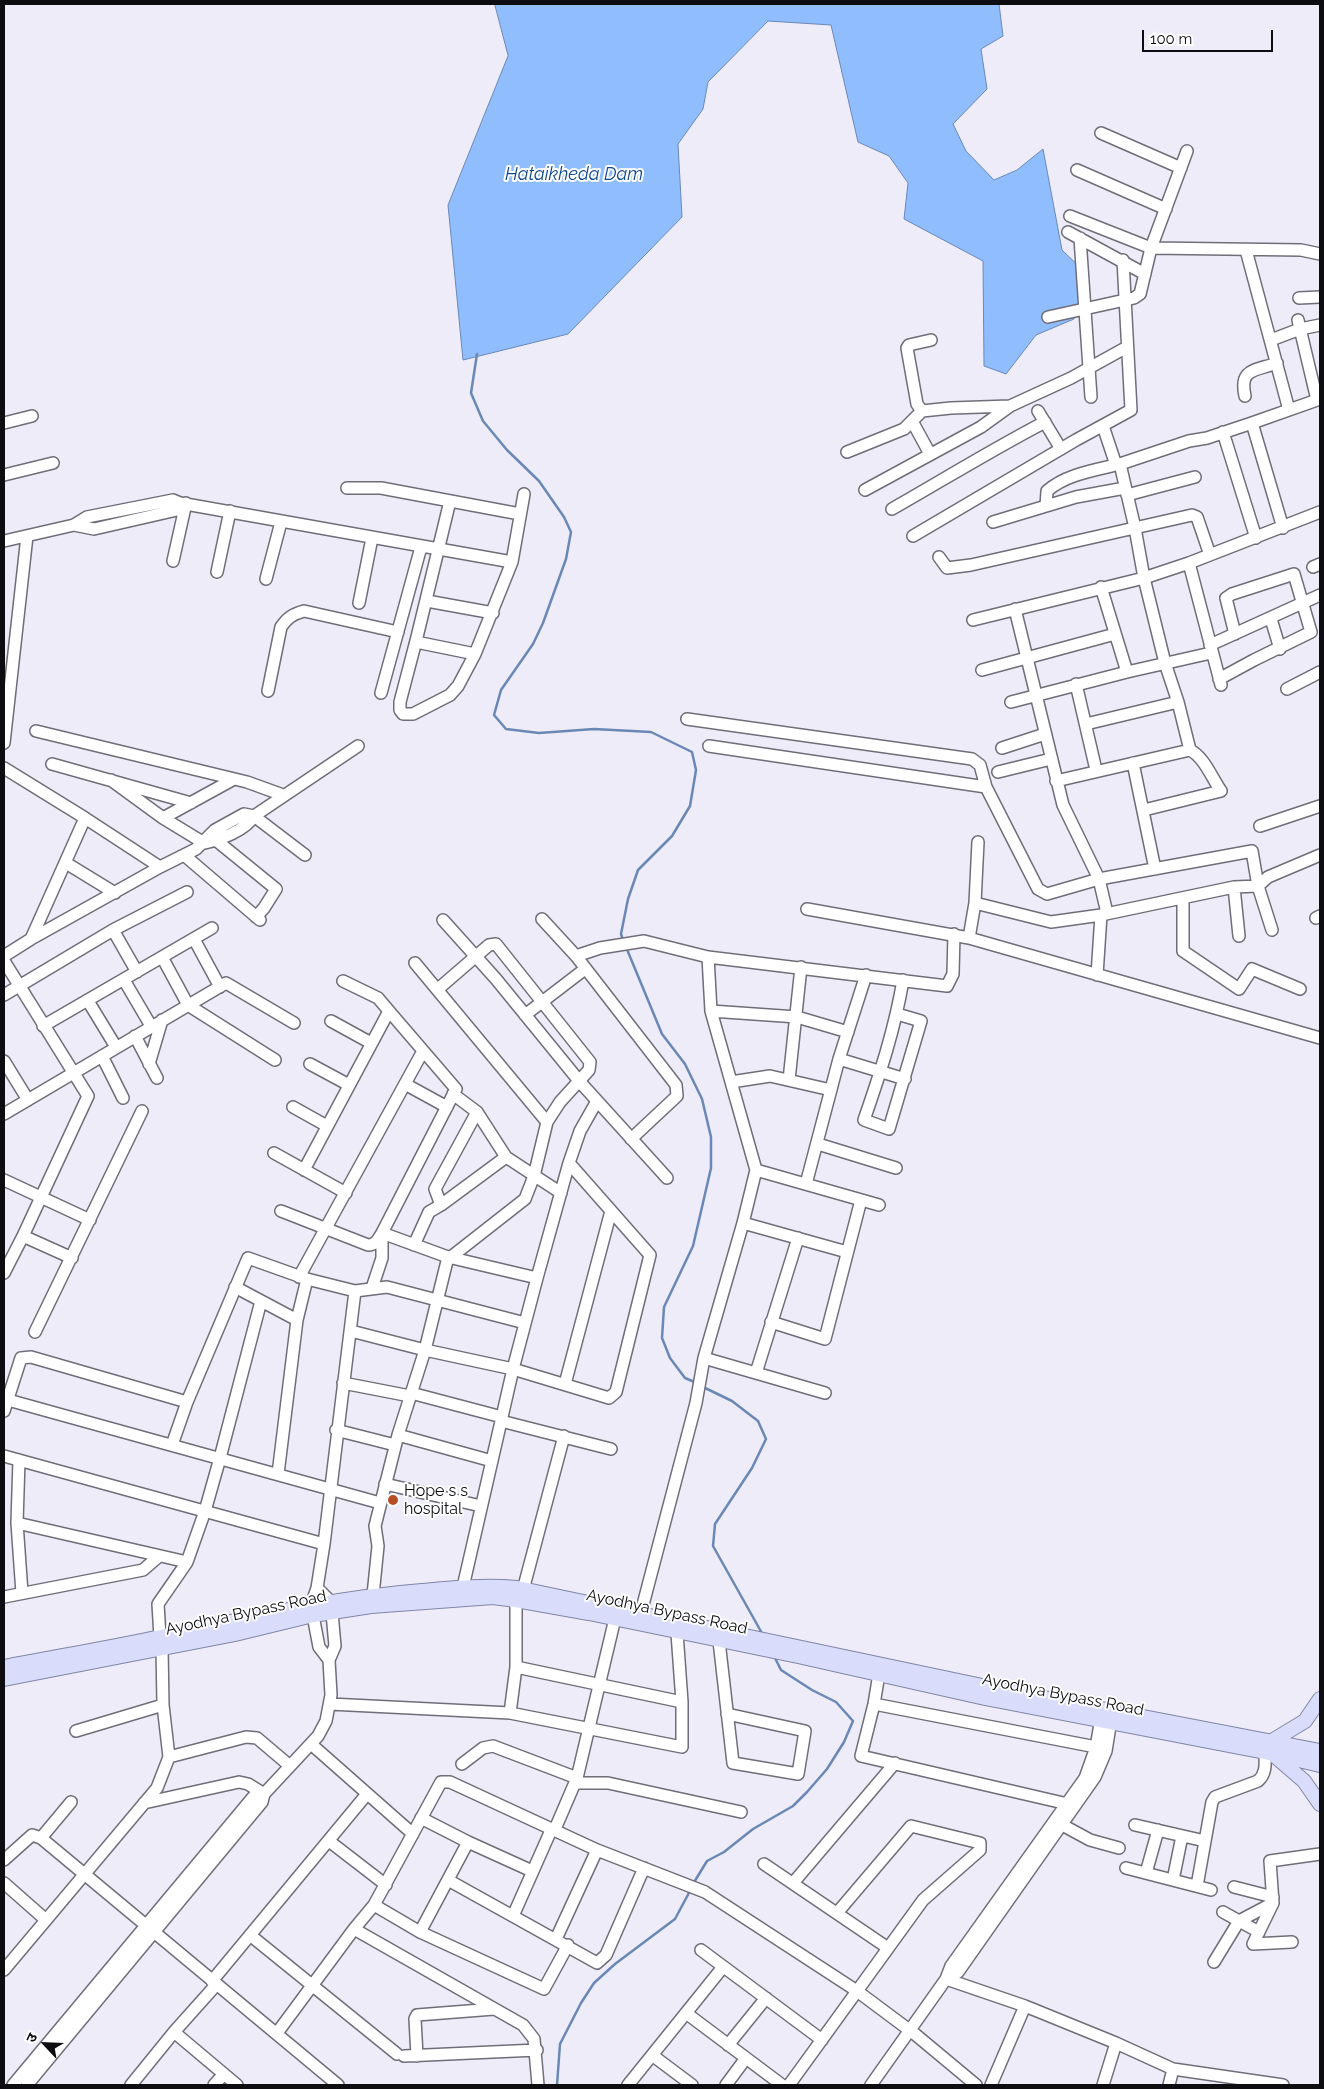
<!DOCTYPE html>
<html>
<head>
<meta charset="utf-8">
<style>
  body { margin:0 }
  #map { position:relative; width:1324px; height:2089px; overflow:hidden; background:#efecf9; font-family:Raleway,"Noto Sans Devanagari",sans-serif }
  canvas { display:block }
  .frame { position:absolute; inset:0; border:5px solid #0d0c10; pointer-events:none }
  .north { position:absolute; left:20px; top:2019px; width:50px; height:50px; -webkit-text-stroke:4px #fff; paint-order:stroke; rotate:295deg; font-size:14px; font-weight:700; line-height:20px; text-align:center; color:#0d0c10 }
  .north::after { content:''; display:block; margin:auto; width:18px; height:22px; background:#0d0c10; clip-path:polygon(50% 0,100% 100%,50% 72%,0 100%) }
  .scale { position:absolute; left:1142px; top:30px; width:131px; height:22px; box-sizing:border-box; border:2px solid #0d0c10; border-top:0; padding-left:6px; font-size:15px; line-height:18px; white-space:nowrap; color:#0d0c10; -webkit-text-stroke:4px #fff; paint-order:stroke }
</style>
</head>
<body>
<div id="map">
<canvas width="1324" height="2089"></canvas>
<div class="frame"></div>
<div class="north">उ</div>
<div class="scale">100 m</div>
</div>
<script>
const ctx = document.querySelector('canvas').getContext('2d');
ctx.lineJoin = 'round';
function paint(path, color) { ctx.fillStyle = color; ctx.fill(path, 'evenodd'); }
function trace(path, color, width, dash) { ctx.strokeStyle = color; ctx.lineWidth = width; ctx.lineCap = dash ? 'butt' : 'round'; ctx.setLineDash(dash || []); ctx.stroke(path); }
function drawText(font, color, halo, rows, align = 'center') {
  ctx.font = font + ' Raleway,sans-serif'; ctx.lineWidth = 4; ctx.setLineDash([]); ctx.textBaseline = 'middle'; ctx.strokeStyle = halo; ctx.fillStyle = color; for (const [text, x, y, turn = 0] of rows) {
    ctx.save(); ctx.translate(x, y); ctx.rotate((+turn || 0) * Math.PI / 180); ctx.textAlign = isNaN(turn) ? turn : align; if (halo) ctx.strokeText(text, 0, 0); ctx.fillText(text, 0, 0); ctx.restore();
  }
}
const water = new Path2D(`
  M 495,4 L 999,4 L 1003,36 L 981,49 L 987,89 L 953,124 L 966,151 L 994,180 L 1017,170 L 1043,149 L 1062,250 L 1087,274 L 1088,287 L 1074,319 L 1036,335 L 1006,374 L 984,366 L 983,261 L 904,219 L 908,183 L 889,156 L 858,142 L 831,25 L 768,21 L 708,82 L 703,109 L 678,144 L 682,217 L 568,334 L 463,360 L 448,205 L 508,56 Z`);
paint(water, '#90bdfd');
trace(water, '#6988b6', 1);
trace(new Path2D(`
  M 477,354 L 471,393 L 483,421 L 507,450 L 539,481 L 564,517 L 571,532 L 566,559 L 543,623 L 533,644 L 501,690 L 494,715 L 506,729 L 539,733 L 594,729 L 651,732 L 692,752 L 696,770 L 690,806 L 672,836 L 638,870 L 628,899 L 621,934 L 623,940
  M 626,947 L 662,1034 L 685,1064 L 702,1099 L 711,1137 L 711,1168 L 693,1246 L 664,1307 L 662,1338 L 670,1358 L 685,1378 L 697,1383
  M 701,1386 L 732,1401 L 758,1421 L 766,1439 L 752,1468 L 715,1524 L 713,1546 L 763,1635
  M 693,1884 L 707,1861 L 724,1852 L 753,1829 L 793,1806 L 807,1792 L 827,1769 L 844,1742 L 853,1721 L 836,1702 L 812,1690 L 781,1670 L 774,1656
  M 557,2085 L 560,2044 L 581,2003 L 594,1983 L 615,1964 L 675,1919 L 691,1889`), '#6988b6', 2.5);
const minor = new Path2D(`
  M 1101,133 L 1181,168
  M 1077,170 L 1166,209
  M 1070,216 L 1151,248 L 1301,250 L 1320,254
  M 1068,232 L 1145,274
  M 1080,238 L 1091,397
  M 1246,250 L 1289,410
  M 1299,298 L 1320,297
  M 1048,317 L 1134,298 L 1140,294 L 1151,248 L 1187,151
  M 1298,320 L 1317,400
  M 931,340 L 909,345 L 907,348 L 917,404 L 922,411 L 951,408 L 1010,406
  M 1271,340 L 1300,329 L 1320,325
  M 1245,396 C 1239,368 1255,371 1277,363
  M 1038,411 L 1061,449
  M 912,421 L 930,454
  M 4,423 L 32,416
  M 1252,423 L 1283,528
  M 1103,426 L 1116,465
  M 1223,432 L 1256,538
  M 847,452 L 904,429 L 922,411
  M 4,475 L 53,463
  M 347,488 L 381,488 L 520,514
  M 865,490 L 981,427 L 1010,406 L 1071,378 L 1127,347
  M 1127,495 L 1195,477
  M 450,501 L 417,637 L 400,702 L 400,710 L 403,714 L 413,714 L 450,695 L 458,686 L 475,654 L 512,562
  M 1046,506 L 1047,491 C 1066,474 1096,470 1120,464
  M 892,509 C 943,480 993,449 1045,422
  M 993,522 L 1076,497 L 1125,488
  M 74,525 L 94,529 L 177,510 L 180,503
  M 913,536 L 1076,440 L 1131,410 L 1123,260
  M 4,541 L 74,525 L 87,517 L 173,500 L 180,503 L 512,562 L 524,494
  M 939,557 L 947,568 L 971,565 L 1192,515 L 1197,517 L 1210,555
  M 173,561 L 186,503
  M 1189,563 L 1221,685
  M 1313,567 L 1320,564
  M 217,572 L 230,511
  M 266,579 L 281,522
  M 1101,587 L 1127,672
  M 427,601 L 493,613
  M 359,603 L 372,538
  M 1015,609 L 1063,805 L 1099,879 L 1107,913
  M 1271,619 L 1280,649
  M 973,620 L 1144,578 L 1189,563 L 1320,512
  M 416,642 L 475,654
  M 1210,645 L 1320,595
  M 982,670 L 1115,634
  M 1219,679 L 1254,660 L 1311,632 L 1294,574 L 1232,594 L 1226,598 L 1235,634
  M 1076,684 L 1096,770
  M 1287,689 L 1320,672
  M 268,691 L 281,627 C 287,618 293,614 304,611 L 398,632
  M 381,693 L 421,547
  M 1011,702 L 1127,672 L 1211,653
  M 687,719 L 972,759 L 980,765 L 986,787 L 1038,889 L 1047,894 L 1099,879 L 1252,851 L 1258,886 L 1272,930
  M 1086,724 L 1178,702
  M 36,731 L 247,782 L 283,795
  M 4,743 L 27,536
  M 709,746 L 986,787
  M 1002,748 L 1045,734
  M 1133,763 L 1155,869
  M 52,764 L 191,803
  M 4,768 L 85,818 L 160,867 L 31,939 L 4,956
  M 998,772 L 1051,759
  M 111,780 L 163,818 L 204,843 C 220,840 246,830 254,816 L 358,746
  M 1056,781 L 1190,750 L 1178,702 L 1165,663 L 1144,578 L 1135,528 L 1120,464 L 1189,441 L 1207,438 L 1252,423 L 1320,399
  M 1144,810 L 1221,791 C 1212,778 1204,757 1190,750
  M 163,818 L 234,779
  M 1260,826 L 1320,806
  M 217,841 L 276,889 L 264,908 L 256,917
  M 184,855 L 260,920
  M 66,863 L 115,893
  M 160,867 L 196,849 L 215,830 L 244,814 L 254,816 L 305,855
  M 1234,887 L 1239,936
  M 1183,899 L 1183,951 L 1239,989 L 1252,969 L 1300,989
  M 975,903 L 1051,922 L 1101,915 L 1234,887 L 1258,886 L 1268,877 L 1320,855
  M 807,909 L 969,938 L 1320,1038
  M 1316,918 L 1320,916
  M 542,919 L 576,956 L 676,1085 L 677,1096 L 631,1139
  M 443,920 L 496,979 L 580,1082 L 667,1178
  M 113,930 L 137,972
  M 969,938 L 975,903 L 978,842
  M 31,939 L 85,818
  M 194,939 L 220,987
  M 576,956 L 600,948 L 644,941 L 708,957 L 947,986 L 953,974 L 954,934
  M 162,957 L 188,1005 L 275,1060
  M 4,961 L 88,1096 L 23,1236 L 4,1273
  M 415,963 L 547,1122
  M 1097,975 L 1101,915
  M 124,980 L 151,1026
  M 343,981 L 378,998 L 389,1011
  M 438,989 L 489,945 L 496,944 L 590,1062 L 589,1070 L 560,1102 L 547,1122 L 534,1176 L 525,1199 L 451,1257
  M 4,995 L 113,930 L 187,892
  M 88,1001 L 116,1047
  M 711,1011 L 797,1017 L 848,1032
  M 897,1014 L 921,1021 L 889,1129 L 864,1120 C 880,1074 895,1028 903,980
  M 525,1015 L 585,969
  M 331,1021 L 371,1043
  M 43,1026 L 212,928
  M 135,1036 L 157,1078
  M 102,1056 L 123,1098
  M 839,1059 L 905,1079
  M 4,1061 L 28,1100
  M 149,1064 L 162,1020
  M 310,1064 L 349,1085
  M 789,1080 L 801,967
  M 731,1082 L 770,1076 L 831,1090
  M 405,1084 L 447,1107
  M 453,1094 L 477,1112 L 506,1157 L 561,1193
  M 293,1107 L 327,1126
  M 4,1114 L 226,983 L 294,1023
  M 818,1144 L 896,1168
  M 274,1153 L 346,1193
  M 304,1170 L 389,1011 L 456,1089 L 382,1233 L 448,1257 L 537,1278
  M 756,1170 L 879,1205
  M 4,1180 L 90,1220
  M 806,1184 L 839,1059 L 866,975
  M 441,1205 L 435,1189 L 477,1112
  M 281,1211 L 368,1245 C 376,1245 378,1239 382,1233
  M 743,1223 L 847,1252
  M 23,1236 L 72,1258
  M 414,1245 L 429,1212 L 441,1205 L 506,1157
  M 299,1277 L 423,1051
  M 235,1287 L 297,1320
  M 372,1288 L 382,1258 L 382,1233
  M 355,1291 L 387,1287 L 525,1323
  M 771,1322 L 825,1339 L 861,1200
  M 351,1331 L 425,1350 L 513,1369 L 609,1398 L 616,1392 L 650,1255 L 569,1163
  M 35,1332 L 142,1111
  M 704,1358 L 825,1393
  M 756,1373 L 798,1238
  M 343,1383 L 410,1396
  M 565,1384 L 611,1211
  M 411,1393 L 502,1417
  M 8,1400 L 380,1503
  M 4,1411 L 21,1358 L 31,1357 L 187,1402
  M 501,1421 L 611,1449
  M 336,1430 L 395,1445
  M 398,1435 L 492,1461
  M 172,1445 L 187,1402 L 248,1258 L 307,1279 L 355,1291 L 324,1544 L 317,1588 L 311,1605 L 319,1647 L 329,1660
  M 4,1456 L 324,1544
  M 19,1460 L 17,1523 L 22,1593
  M 278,1474 L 297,1320 L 307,1279
  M 385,1484 L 481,1506
  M 17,1523 L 187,1562
  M 523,1590 L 564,1436
  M 464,1594 L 463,1587 L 513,1369 L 537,1278 L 569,1163 L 580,1131 L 597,1101
  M 373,1595 L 378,1546 L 375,1526 L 398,1435 L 425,1350 L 448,1257
  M 4,1597 L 143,1570 L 158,1557
  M 639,1620 L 696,1403 L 704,1358 L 743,1223 L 756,1170 L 711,1011 L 708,957
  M 160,1637 L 158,1604 L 187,1562 L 205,1511 L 220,1458 L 261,1301
  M 719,1641 L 733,1763 L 798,1774 L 805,1731 L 727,1714
  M 516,1667 L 682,1702
  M 879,1674 L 874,1704 L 861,1756 L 1072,1805
  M 330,1704 L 510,1713 L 682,1747 L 682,1702 L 677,1633
  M 874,1704 L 1096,1747 L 1102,1750
  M 510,1713 L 516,1667 L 516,1600
  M 76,1731 L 163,1705
  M 311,1744 L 413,1834
  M 169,1757 L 246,1737 L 257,1738 L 290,1766
  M 462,1764 L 483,1748 L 493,1746 L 577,1778
  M 575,1783 L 608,1783 L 741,1812
  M 71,1802 L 41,1838 L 338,2085
  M 144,1803 L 239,1782 L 248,1784 L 264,1794
  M 421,1818 L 468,1842 L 532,1871
  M 1055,1821 L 1090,1840 L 1119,1848
  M 1135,1825 L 1205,1841
  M 555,1829 L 577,1778 L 617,1610
  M 329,1841 L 386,1885
  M 4,1860 L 32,1835 L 41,1838
  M 764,1864 L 888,1948
  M 1126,1868 L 1211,1890
  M 1146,1873 L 1158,1830
  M 448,1880 L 597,1963 L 606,1955 L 644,1868
  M 1173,1880 L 1182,1836
  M 4,1883 L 46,1920
  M 793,1883 L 895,1763
  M 1197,1886 L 1212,1802 L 1215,1797 L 1258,1781 C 1267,1773 1265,1763 1265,1752
  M 1234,1887 L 1273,1897
  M 374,1905 L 420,1932 L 544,1989 L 568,1945
  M 1223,1912 L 1259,1932
  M 513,1916 L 552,1828
  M 354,1929 L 523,2025 L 534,2039 L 538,2085
  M 420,1932 L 468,1842
  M 250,1935 L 397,2054
  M 556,1939 L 597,1850
  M 1292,1942 L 1253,1944 L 1273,1903 L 1270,1861 L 1320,1854
  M 701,1950 L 822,2040
  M 1214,1962 L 1239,1921 L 1273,1903
  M 4,1970 L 157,1788 L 169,1757 L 163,1705 L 162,1648
  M 946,1979 L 1025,2006 L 1116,2043 L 1173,2069 L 1283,2085
  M 946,1979 L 958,1972 L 1095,1777 L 1106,1751 L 1112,1714
  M 212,1981 L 367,1794
  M 686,2013 L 782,2085
  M 174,2032 L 237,2085
  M 277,2033 L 354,1929 L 374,1905 L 441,1782 L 450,1782 L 597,1850 L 705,1892 L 857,1991 L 916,2035 L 976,2085
  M 728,2045 L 766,1998
  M 652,2055 L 692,2085
  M 404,2056 L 537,2050
  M 417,2056 L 415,2019 L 417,2015 L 494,2009
  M 13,2085 L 254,1796 L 264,1794
  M 27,2085 L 262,1802 L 264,1794 L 318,1736 L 326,1721 L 331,1695 L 329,1660 L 335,1646 L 331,1602 L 317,1588
  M 131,2085 L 174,2032 L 216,1985
  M 214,2085 L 224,2074
  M 628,2085 L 723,1967
  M 726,2085 L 746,2058
  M 789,2085 L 923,1900 L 980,1850 L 980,1843 L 911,1826 L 837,1913
  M 871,2085 L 946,1979 L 951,1966 L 1085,1778 L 1096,1747 L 1102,1713
  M 991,2085 L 1025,2006
  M 1103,2085 L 1116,2043
  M 1169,2085 L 1173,2069`);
const major = new Path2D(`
  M 4,1667 C 56,1657 109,1648 161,1637 C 249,1618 331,1598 422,1591 C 454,1588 485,1585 517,1588 L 987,1687 L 1320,1751
  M 4,1679 L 235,1634 L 313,1615 L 371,1606 L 493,1597 L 516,1600 L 589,1613 L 798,1656 L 985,1698 L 1265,1752 L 1320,1765
  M 1272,1741 L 1305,1721 L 1320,1699
  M 1275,1756 L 1304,1781 L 1320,1804`);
trace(minor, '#706d78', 14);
trace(major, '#8186a7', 16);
trace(minor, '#fff', 11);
trace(major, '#d9ddfb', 14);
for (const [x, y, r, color] of [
  [393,1500,6,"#b54e24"]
]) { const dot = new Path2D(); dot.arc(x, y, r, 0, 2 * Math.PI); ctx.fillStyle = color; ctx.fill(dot); trace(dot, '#fff', 2); }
drawText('16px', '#0d0c10', '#fff', [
  ["Hope s s",404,1491],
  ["hospital",404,1509]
], 'left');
drawText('16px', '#0d0c10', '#fff', [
  ["Ayodhya Bypass Road",667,1612,12],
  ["Ayodhya Bypass Road",246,1613,-12],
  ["Ayodhya Bypass Road",1063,1695,11]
]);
drawText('italic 18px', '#0e4791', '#fff', [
  ["Hataikheda Dam",574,175]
]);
</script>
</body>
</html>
